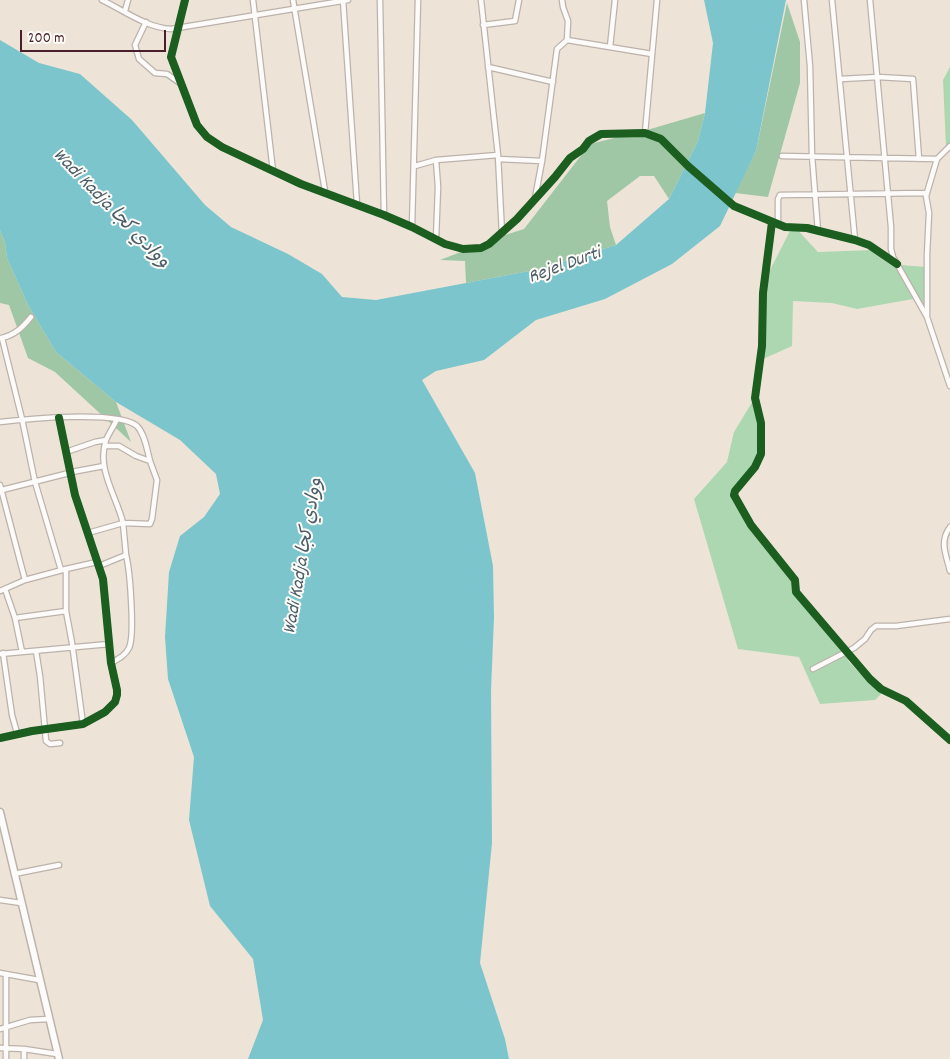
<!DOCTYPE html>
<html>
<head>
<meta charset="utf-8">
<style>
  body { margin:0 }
  #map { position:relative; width:950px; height:1059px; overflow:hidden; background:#ede4d7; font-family:Dekko,sans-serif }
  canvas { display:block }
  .scale { position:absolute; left:20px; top:30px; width:146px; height:22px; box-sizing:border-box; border:2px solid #4a1f2b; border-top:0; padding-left:6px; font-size:15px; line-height:18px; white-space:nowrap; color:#4a1f2b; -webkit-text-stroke:4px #fdfcf7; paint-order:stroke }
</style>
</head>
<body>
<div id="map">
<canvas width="950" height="1059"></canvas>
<div class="scale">200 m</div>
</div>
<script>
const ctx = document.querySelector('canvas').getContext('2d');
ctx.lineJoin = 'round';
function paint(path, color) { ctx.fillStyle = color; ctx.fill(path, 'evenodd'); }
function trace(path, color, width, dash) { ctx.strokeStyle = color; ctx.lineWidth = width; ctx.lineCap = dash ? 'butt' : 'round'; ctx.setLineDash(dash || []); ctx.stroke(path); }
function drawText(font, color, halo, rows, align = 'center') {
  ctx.font = font + ' Dekko,"Playpen Sans Arabic",sans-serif'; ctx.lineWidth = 4; ctx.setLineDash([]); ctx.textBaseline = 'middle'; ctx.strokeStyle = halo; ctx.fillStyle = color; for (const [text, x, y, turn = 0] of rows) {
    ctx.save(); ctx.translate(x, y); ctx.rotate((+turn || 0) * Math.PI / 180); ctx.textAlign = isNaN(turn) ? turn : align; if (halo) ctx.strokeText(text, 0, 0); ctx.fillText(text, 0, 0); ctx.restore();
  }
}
paint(new Path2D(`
  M 950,67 L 950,143 L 946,147 L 943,80 Z
  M 793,225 L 818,252 L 873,250 L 895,265 L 913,299 L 857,309 L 832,303 L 793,301 L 792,346 L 763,359 L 764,297 L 768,274 Z
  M 900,265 L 926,267 L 925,310 Z
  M 754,399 C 759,420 765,445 754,465 C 749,474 741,482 734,490 L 740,506 L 794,580 L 797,596 L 843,651 L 849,662 L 875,689 L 882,693 L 875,700 L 820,704 L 799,657 L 738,649 L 694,499 L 727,462 L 734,432 Z`), '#acd7b1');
paint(new Path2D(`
  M 787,3 L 800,42 L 800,83 L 768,197 L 735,193 L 756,151 Z
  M 705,113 L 698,141 L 669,199 L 654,176 L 640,176 L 607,201 L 610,227 L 616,245 L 540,269 L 466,283 L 465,261 L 440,260 L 502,236 L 524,229 L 590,144 L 647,130 Z
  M 0,230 L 5,243 L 7,258 L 28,305 L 56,352 L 116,402 L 131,442 L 55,372 L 28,358 L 9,305 L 0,303 Z`), '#9fc7a5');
paint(new Path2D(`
  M 704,0 L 786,0 L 756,151 L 720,226 L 672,264 L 605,299 L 536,320 L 484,360 L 436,371 L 422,380 L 475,473 L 493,566 L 494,617 L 491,691 L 492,843 L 480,963 L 505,1039 L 509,1059 L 248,1059 L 263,1020 L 253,959 L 210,906 L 189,820 L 194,757 L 168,679 L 165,637 L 169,572 L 180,536 L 204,517 L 220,494 L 216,474 L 180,440 L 116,402 L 56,352 L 28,305 L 7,258 L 5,243 L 0,230 L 0,40 L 39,63 L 80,74 L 132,120 L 205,205 L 231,227 L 288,254 L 322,274 L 342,297 L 376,300 L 540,269 L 616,245 L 669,199 L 698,141 L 705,113 L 713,43 Z`), '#7cc5cc');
const minor = new Path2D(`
  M 102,0 C 123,10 147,28 171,29 L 348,0
  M 185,0 L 171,57 L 197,125 L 207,137 L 222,147 L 273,171 L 301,184 L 384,215 L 412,227 L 445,244 L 463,249 L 481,248 L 489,244 L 517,219 L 555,177 L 570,158 L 583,149 L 589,141 L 601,134 L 645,133 L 661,139 L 688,166 L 734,206 L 785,227 L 807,228 L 855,240 L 869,245 L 897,264
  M 253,0 L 273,171
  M 293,0 L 325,191
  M 343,0 L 357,204
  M 380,0 L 384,215
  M 481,0 L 498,155 L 502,234
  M 804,0 L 810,66 L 812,156 L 818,231
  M 832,0 L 855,240
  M 870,0 L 891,227 L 891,249 L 893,257 L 927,317 L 950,386
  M 125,11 L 128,0
  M 146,22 L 135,45 L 139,59 L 155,73 L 167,74 L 180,83
  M 483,25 L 515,21 L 519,0
  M 567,40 L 652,54
  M 610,47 L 615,0
  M 488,67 L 553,82
  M 841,79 L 878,77 L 913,79 L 919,159
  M 645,133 L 657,0
  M 782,156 L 937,159
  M 498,159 L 542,161
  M 436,160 L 438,187 L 436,239
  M 415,166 L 436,160 L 498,155
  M 535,198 L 542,161 L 557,49 L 567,40 L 568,21 L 563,7 L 562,0
  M 772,222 L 763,293 L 762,346 L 755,398 L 761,423 L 761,454 L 755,467 L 735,491 L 734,495 L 751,525 L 795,580 L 796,592 L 870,679 L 881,689 L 906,701 L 950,740
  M 778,225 L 778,199 L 780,195 L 927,193
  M 412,227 L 418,0
  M 927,316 L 927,255 L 929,213 L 926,196 L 937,159 L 950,146
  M 0,338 L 2,338 L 22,419 L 35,482 L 61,570
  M 2,338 C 16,334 22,328 31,317
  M 0,422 C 25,419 119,410 137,426 C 145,434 147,450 150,461
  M 105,446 L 119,446 L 136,456 L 150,461 L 157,480 L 152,519 L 150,524 L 123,523 C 117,497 96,469 106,440 C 109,433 114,426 117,419
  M 66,452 L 95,442 L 106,440
  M 0,485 L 25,580
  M 2,490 L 77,471 L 104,466
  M 950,527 C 939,542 946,554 950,571
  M 88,533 L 123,523 L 126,555 L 99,566
  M 66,569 L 66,611 L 72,643 L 83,724
  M 5,589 L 15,618 L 22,652
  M 0,591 L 25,580 L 66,569 L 97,562
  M 15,618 L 66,611
  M 36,651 L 40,676 L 46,741 L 50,744 L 60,743
  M 3,653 L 12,715 L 17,733
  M 0,654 L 109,644
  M 111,663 C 118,659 125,656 129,648 C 135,636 130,570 126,555
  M 813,669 L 854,648 L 865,639 L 871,630 L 876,626 L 896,626 L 950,619
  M 0,738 L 32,731 L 83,724 L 105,712 L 115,702 L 117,695 L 117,690 L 111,663 L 103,579 L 75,495 L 59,418
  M 14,874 L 59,865
  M 0,900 L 21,903
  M 0,973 L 39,980
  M 0,1029 L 30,1020 L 49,1019
  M 0,1048 L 24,1049
  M 6,1059 L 6,974
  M 24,1059 L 24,1049 L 57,1054`);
const secondary = new Path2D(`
  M 0,812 L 59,1059`);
trace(minor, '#bcb2ac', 7);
trace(secondary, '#bcb2ac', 9);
trace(minor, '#fcfbf9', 4.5);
trace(secondary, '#fcfbf9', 6);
trace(new Path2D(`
  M 185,0 L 171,57 L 197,125 L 207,137 L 222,147 L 273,171 L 301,184 L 384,215 L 412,227 L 445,244 L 463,249 L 481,248 L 489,244 L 517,219 L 555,177 L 570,158 L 583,149 L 589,141 L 601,134 L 645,133 L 661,139 L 688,166 L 734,206 L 785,227 L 807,228 L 855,240 L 869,245 L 897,264
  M 772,222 L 763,293 L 762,346 L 755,398 L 761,423 L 761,454 L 755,467 L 735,491 L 734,495 L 751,525 L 795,580 L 796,592 L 870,679 L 881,689 L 906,701 L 950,740
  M 0,738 L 32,731 L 83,724 L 105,712 L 115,702 L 117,695 L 117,690 L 111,663 L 103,579 L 75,495 L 59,418`), '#1b5e20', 8);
drawText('italic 19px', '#4b5c6a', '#fdfcf7', [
  ["Wadi Kadja ووادي كجا",110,210,46],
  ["Rejel Durti",565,267,-20],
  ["Wadi Kadja ووادي كجا",305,556,-80]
]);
</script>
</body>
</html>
